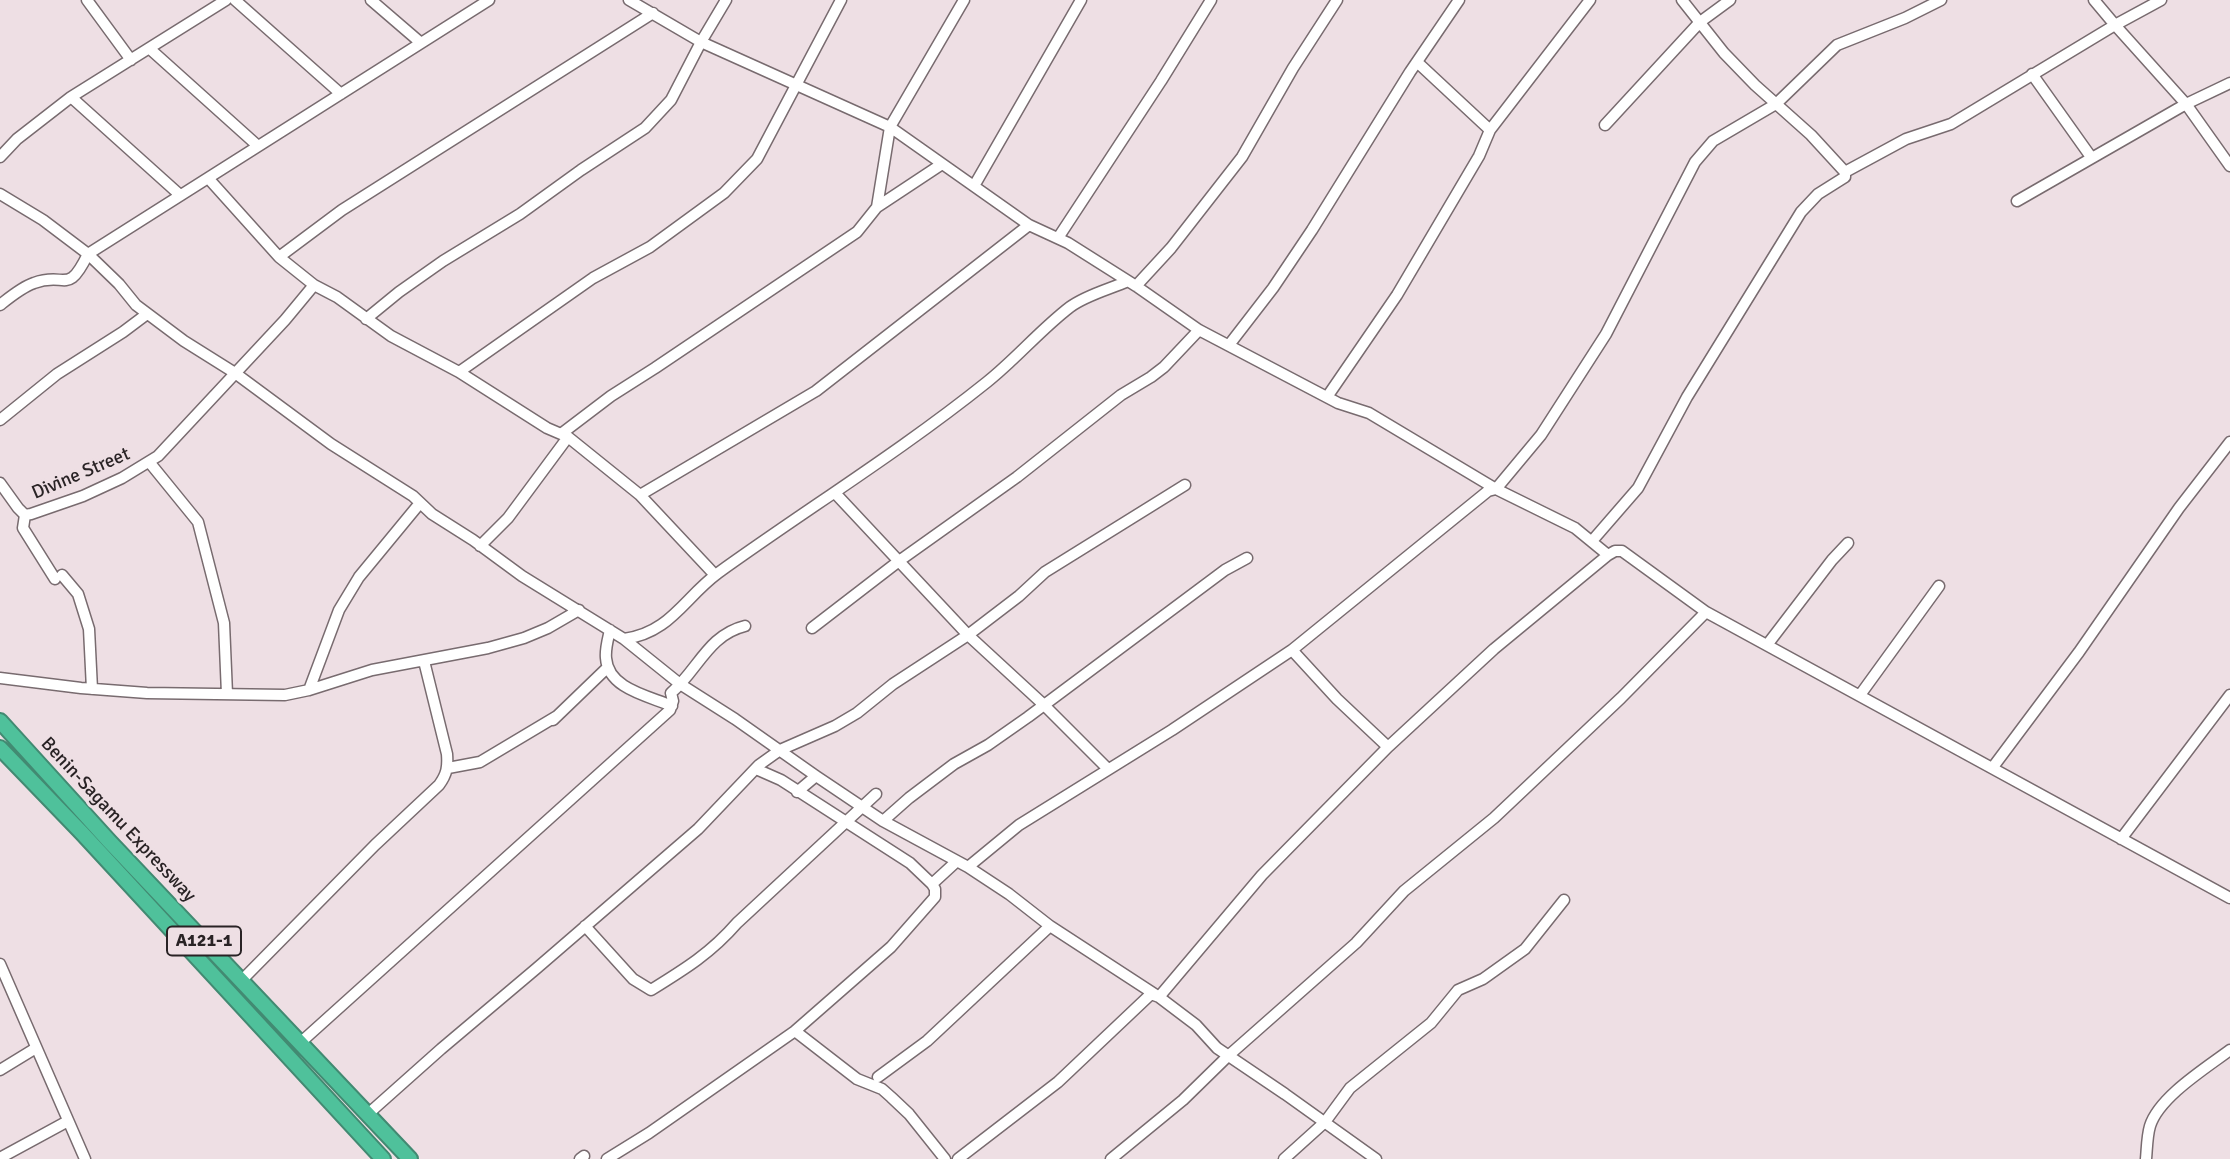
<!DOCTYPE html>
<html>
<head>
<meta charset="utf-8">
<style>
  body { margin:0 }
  canvas { display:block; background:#eedfe4 }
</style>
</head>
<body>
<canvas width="2230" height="1159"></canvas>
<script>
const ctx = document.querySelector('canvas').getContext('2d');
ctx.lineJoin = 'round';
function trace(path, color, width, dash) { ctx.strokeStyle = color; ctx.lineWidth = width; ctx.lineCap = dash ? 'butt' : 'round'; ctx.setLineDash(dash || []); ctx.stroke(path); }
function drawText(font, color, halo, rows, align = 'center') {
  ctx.font = font + ' Signika,sans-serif'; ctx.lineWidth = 6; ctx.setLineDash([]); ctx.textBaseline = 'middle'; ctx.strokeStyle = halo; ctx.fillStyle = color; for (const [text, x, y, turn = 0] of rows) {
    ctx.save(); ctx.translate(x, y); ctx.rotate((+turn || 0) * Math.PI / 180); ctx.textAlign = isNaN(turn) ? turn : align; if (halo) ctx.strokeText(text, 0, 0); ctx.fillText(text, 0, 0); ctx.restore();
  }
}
const minor = new Path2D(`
  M 87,0 L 131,60
  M 235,0 L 341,94
  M 371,0 L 421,43
  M 629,0 L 701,42 L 890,127 L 1029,225 L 1068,243 L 1136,286 L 1199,330 L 1338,403 L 1369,413 L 1496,489 L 1575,528 L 1608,555
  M 2094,0 L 2115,25 L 2186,104 L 2230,166
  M 150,49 L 258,146
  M 1417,62 L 1490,130 L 1590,0
  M 2032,74 L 2091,157
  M 71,97 L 180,195
  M 1605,125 L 1700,22 L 1730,0
  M 0,157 L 17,139 L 71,97 L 226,0
  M 1845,172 L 1906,139 L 1951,124 L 2115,25 L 2161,0
  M 208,178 L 279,257 L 342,210 L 653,13
  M 974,186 L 1081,0
  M 0,194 L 43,220 L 88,254 L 119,284 L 136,305 L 184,341 L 235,373 L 331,444 L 413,496 L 432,514 L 473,540 L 522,576 L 624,639 L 680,684 L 735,719 L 816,776 L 883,821 L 968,867 L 1009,894 L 1050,926 L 1159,997 L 1196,1025 L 1217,1048 L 1285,1094 L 1376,1159
  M 2017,201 L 2186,104 L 2230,83
  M 877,207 L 890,127 L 964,0
  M 1058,238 L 1161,81 L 1211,0
  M 279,257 L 314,285 L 337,297 L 391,336 L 459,372 L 547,428 L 568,437 L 640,495 L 715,575
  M 1136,286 L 1171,248 L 1242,157 L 1293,68 L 1337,0
  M 0,305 C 10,297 22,287 34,283 C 66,271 67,297 88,254 L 489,0
  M 366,319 L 399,292 L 443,261 L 520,214 L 581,170 L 645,128 L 671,100 L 701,42 L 726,0
  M 1229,345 L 1273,288 L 1312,230 L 1410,72 L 1459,0
  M 459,372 L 593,278 L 650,247 L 724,193 L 757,159 L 841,0
  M 1327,397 L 1397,295 L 1479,156 L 1490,130
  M 0,420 L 57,374 L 123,332 L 147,314
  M 561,434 L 611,396 L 655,368 L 857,232 L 877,207 L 942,164
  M 150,463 L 198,522 L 224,623 L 227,694
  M 0,483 L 18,508 L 25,515 L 31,514 L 83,496 L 122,478 L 158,456 L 285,320 L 314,285
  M 835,493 L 968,635 L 1044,705 L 1108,769
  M 640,495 L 816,391 L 1029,225
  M 25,515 L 23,528 L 55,579
  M 1592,541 L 1638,488 L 1687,397 L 1801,212 L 1818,194 L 1845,177 L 1845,172 L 1811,135 L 1755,85 L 1724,53 L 1682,0
  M 480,546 L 508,518 L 568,437
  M 62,575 L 78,594 L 89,629 L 92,689
  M 1706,612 L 2230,898
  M 812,628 L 899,561 L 1017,477 L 1121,395 L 1151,377 L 1164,367 L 1199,330
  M 610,630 C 608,639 605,649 606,658 C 608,689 649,696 672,706
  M 624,639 C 670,633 684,598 718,573 C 807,509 901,451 987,382 C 1016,359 1040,330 1070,307 C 1086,295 1110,289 1128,281
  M 1767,645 L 1832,560 L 1848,543
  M 1292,650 L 1337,699 L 1388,747
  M 0,678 L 81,688 L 147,693 L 285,695 L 309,690 L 372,670 L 488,648 L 524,638 L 548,628 L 579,610
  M 309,690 L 339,610 L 359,577 L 420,503
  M 1860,695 L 1939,586
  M 553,720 L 608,667
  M 1993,767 L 2079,652 L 2179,508 L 2230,442
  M 448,768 L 480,762 L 557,716
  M 756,769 L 781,780 L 910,863 L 932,884 L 935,889 L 935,897 L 891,947 L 795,1031 L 857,1079 L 882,1089 L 891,1097 L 909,1114 L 945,1159
  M 797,792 L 816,776
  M 883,821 L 909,798 L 954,764 L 988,745 L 1028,717 L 1225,570 L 1247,558
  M 2121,839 L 2230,695
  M 968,867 L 1019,825 L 1172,730 L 1292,650 L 1488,491 L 1496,489 L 1541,435 L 1606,334 L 1695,162 L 1713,141 L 1776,104 L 1837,45 L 1905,18 L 1941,0
  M 932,884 L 957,861
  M 585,926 L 633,979 L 651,990 C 685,969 711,953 737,923 L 876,794
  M 0,964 L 85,1159
  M 241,981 L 375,845 L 439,785 C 447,774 448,767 447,754 L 424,661
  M 300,1043 L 670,710 L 673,701 L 671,693 C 698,670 708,635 745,626
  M 0,1070 L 36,1048
  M 878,1077 L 927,1041 L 1050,926
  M 368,1114 L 441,1049 L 537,968 L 698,829 L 759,765 L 780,750 L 835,726 L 857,713 L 893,684 L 968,635 L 1019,596 L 1045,572 L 1185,485
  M 0,1158 L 68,1121
  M 580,1159 L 584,1156
  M 607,1159 L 649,1133 L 795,1031
  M 958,1159 L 1058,1082 L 1151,994 L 1159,997 L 1262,875 L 1388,747 L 1494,649 L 1608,555 L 1615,551 L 1622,551 L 1706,612 L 1621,698 L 1494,818 L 1404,891 L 1356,943 L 1228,1056 L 1183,1100 L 1111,1159
  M 1284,1159 L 1325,1122 L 1350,1088 L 1431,1023 L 1458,990 L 1483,979 L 1525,949 L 1564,900
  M 2146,1159 C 2147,1148 2147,1136 2150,1126 C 2159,1097 2206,1068 2230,1050`);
const highway = new Path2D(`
  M 0,721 L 109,841 L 410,1159
  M 0,748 L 82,833 L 383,1159`);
trace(minor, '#786b6f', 13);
trace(highway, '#428a72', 18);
trace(minor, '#fff', 10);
trace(highway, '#4fc19b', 14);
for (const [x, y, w] of [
  [204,941,74]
]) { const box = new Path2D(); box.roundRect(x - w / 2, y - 14.5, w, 29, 5); ctx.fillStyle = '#eedfe4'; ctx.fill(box); trace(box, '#292325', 2); }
drawText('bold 18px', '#292325', null, [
  ["A121-1",204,941]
]);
drawText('19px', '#292325', '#eedfe4', [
  ["Divine Street",81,474,-23],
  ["Benin-Sagamu Expressway",118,820,47]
]);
</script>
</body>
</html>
